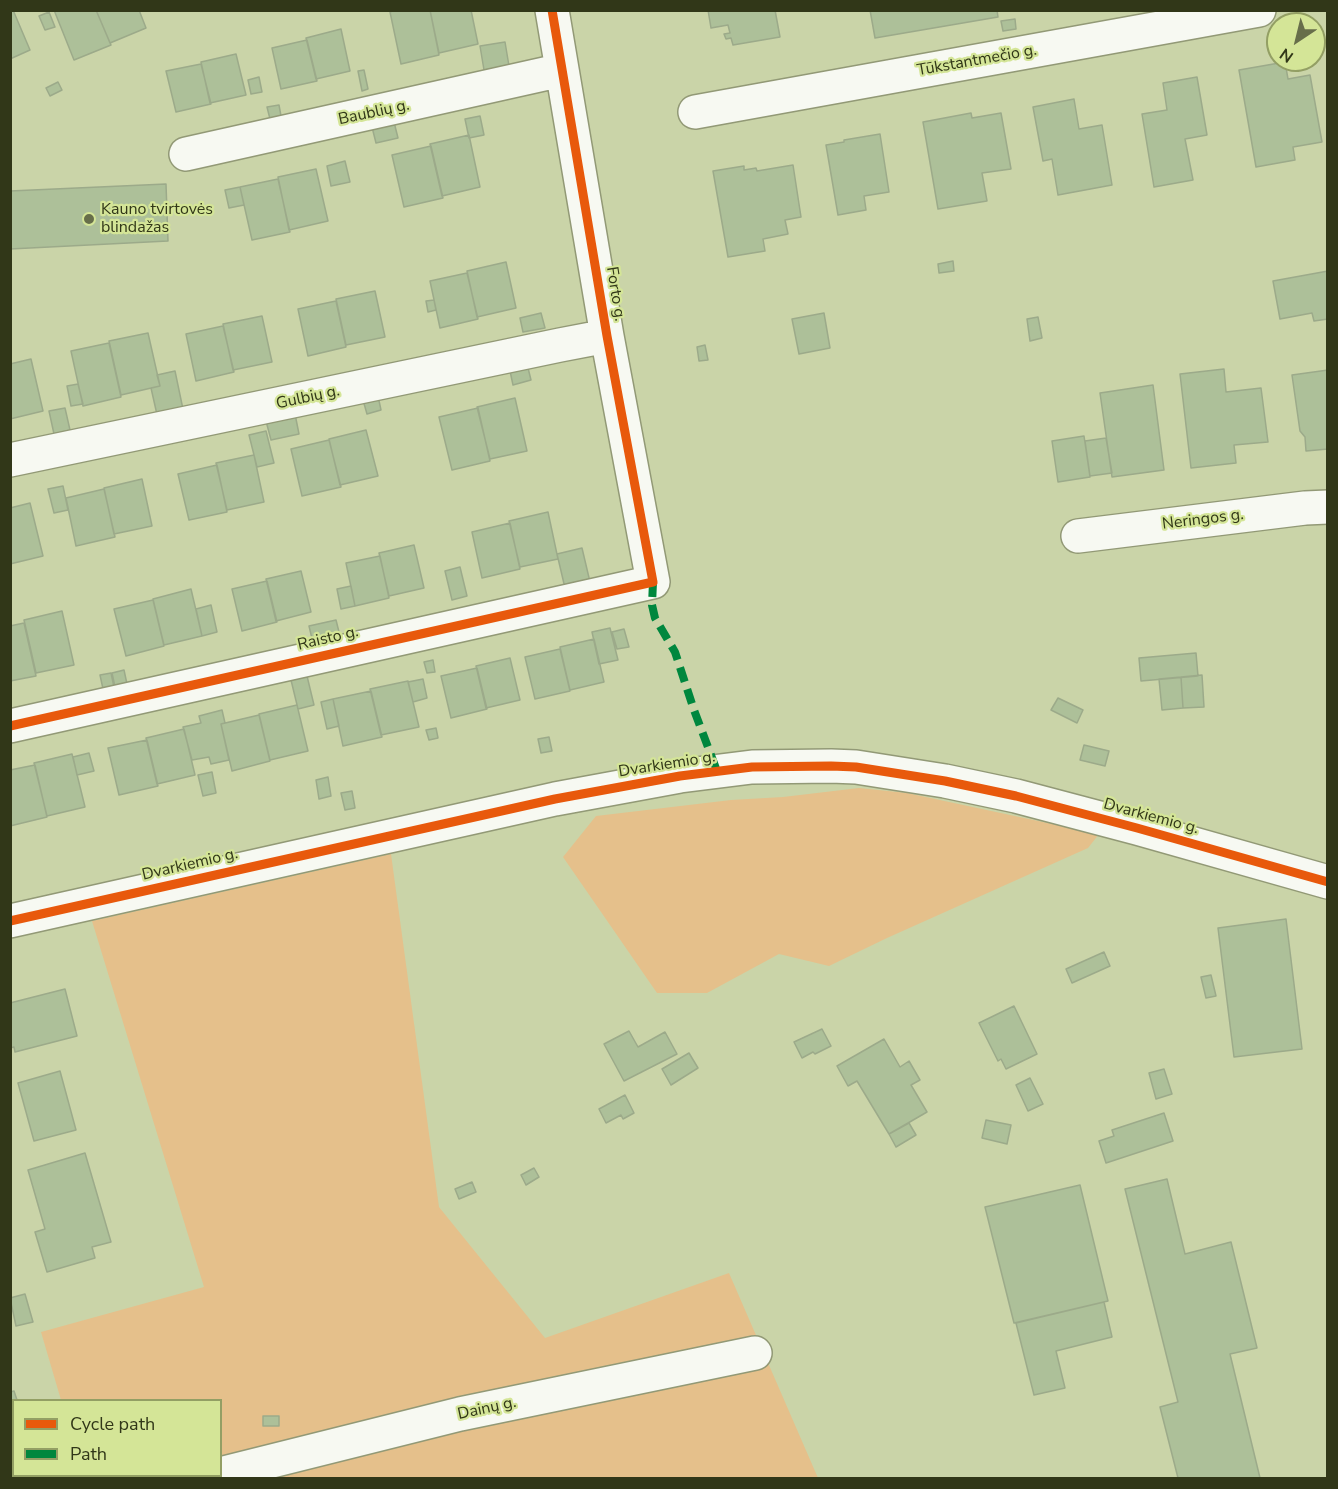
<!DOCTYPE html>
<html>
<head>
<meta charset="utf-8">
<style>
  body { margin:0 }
  #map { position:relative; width:1338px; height:1489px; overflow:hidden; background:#cad4a8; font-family:"Nunito Sans",sans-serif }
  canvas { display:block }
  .frame { position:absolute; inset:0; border:12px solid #313718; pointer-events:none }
  .legend { position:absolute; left:12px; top:1399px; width:210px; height:78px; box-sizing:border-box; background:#d4e597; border:2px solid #939f64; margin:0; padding:8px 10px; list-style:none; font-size:18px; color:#313718 }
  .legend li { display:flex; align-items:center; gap:12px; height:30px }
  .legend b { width:30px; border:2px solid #939f64 }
  .north { position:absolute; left:1266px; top:12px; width:60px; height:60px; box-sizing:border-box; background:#d4e597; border:2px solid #939f64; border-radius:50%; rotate:215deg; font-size:16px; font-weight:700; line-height:24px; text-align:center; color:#313718 }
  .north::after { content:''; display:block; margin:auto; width:21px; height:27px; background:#676e4a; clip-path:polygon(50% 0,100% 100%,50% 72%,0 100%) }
</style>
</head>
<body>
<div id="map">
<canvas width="1338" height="1489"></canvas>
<div class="frame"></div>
<ul class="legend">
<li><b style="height:8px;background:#e8590c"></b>Cycle path</li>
<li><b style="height:8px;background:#00873e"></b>Path</li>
</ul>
<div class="north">N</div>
</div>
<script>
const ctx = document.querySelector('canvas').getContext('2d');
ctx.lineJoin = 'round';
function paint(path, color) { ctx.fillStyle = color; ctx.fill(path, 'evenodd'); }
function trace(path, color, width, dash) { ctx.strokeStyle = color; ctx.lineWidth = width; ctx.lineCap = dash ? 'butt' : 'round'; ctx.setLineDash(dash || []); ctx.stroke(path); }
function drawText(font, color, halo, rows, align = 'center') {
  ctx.font = font + ' "Nunito Sans",sans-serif'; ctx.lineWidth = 4.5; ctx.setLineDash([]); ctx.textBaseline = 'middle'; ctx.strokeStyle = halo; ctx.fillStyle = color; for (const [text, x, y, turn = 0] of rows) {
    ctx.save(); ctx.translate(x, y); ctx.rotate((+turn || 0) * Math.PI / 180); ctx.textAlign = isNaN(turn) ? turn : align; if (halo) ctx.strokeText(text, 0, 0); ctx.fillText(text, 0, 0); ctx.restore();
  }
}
paint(new Path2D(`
  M 859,788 L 907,793 L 1099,834 L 1088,848 L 887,938 L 829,966 L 779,954 L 707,993 L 657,993 L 563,857 L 596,816 L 731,800 L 783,797 Z
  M 391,854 L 439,1207 L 545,1338 L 729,1273 L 818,1478 L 84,1478 L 83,1476 L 220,1476 L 220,1400 L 61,1400 L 41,1332 L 204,1287 L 92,921 Z`), '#e5c08b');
const building = new Path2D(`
  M 10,10 L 13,10 L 30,50 L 10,59 Z
  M 54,10 L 96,10 L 111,45 L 74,60 Z
  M 96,10 L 139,10 L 146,28 L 110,43 Z
  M 395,10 L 430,10 L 439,55 L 401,64 L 390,12 Z
  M 430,10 L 471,10 L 478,44 L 439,53 Z
  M 708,10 L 775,10 L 780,37 L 733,45 L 731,38 L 726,39 L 724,34 L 730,33 L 728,25 L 711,28 Z
  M 870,10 L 997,10 L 998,17 L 875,38 Z
  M 49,12 L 55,27 L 45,30 L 39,16 Z
  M 1015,19 L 1016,29 L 1003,31 L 1001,21 Z
  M 341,29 L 350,71 L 316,79 L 306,38 Z
  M 307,40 L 317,81 L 281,89 L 272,48 Z
  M 505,42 L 509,66 L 484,70 L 480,46 Z
  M 236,54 L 246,95 L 210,103 L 201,62 Z
  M 1285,62 L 1288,79 L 1310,75 L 1322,142 L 1293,147 L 1295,160 L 1256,167 L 1239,70 Z
  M 201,64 L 211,104 L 176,112 L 166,71 Z
  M 364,70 L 368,89 L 362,91 L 358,71 Z
  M 259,77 L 262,92 L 251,94 L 248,80 Z
  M 1197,77 L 1207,135 L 1185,139 L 1193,180 L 1154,187 L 1142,114 L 1167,110 L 1163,83 Z
  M 58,82 L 62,90 L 50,96 L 46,88 Z
  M 1074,99 L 1079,129 L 1102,125 L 1112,185 L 1058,195 L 1052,159 L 1043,161 L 1033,107 Z
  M 279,105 L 281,116 L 270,119 L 267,107 Z
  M 971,113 L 972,118 L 1001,113 L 1011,169 L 982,173 L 987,201 L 938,209 L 923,122 Z
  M 480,116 L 484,135 L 469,138 L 465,119 Z
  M 394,122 L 398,138 L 376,143 L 372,127 Z
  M 880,134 L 889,192 L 864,196 L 866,210 L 838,215 L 826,145 L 844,142 L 844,140 Z
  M 469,135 L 480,187 L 442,196 L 430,144 Z
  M 431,146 L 443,198 L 404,207 L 392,155 Z
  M 345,161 L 350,182 L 331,186 L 327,166 Z
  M 793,165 L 801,217 L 785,220 L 788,234 L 763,239 L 765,251 L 728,257 L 713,171 L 744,166 L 744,170 L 756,168 L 757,171 Z
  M 316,169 L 328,221 L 289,230 L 278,177 Z
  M 278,179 L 290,232 L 252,240 L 240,187 Z
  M 166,184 L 168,241 L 10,249 L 10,191 Z
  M 240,187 L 244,205 L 229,208 L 225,190 Z
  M 953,261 L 954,271 L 939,273 L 938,264 Z
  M 506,262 L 516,308 L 477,317 L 467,271 Z
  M 1328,271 L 1328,319 L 1314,321 L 1312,313 L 1280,319 L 1273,281 Z
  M 467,273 L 478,319 L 440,328 L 430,281 Z
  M 375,291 L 385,337 L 346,345 L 336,299 Z
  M 434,300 L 436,310 L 428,312 L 426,301 Z
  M 336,301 L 346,347 L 308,356 L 298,309 Z
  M 541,313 L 545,328 L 523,332 L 520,318 Z
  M 824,313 L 830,348 L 799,354 L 792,319 Z
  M 262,316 L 272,362 L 233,370 L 223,324 Z
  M 1038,317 L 1042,338 L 1030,341 L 1027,319 Z
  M 223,326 L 234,372 L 196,381 L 186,334 Z
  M 148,333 L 160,386 L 121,395 L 109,341 Z
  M 109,343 L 121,397 L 83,406 L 71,351 Z
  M 705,345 L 708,360 L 699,361 L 697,347 Z
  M 31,359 L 43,411 L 10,419 L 10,364 Z
  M 528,368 L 531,380 L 513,385 L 510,371 Z
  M 1224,369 L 1226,392 L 1261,388 L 1268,442 L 1234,445 L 1236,463 L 1191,468 L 1180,374 Z
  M 1328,370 L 1328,449 L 1306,451 L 1305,437 L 1300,431 L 1292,375 Z
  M 175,371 L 184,414 L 158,419 L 151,388 L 160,386 L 157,375 Z
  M 78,384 L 83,404 L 71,406 L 67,386 Z
  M 1153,385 L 1164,470 L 1112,477 L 1100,393 Z
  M 378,396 L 381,410 L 367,414 L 363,400 Z
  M 515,398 L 527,451 L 490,459 L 477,407 Z
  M 65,408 L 70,430 L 54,434 L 49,411 Z
  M 478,408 L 490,461 L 452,470 L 439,417 Z
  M 295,414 L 299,434 L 271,440 L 266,421 Z
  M 366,430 L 378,476 L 340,485 L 329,439 Z
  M 266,431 L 274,463 L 257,467 L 249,435 Z
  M 1084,436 L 1090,477 L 1058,482 L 1052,441 Z
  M 1106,438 L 1112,473 L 1090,476 L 1085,441 Z
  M 329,440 L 341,487 L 302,496 L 291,449 Z
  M 254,455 L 264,502 L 227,510 L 216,463 Z
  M 217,465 L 227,512 L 189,520 L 178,474 Z
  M 142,479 L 152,526 L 114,534 L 104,488 Z
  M 63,486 L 68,510 L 54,513 L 48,489 Z
  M 104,489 L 115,537 L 76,546 L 66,498 Z
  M 30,503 L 43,556 L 10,564 L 10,508 Z
  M 548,512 L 558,559 L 520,567 L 509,521 Z
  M 510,523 L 520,569 L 482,578 L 472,532 Z
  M 414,545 L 424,588 L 389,596 L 379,553 Z
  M 582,548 L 590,582 L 565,588 L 557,554 Z
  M 380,556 L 389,598 L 355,606 L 346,563 Z
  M 460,567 L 467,596 L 452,600 L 445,571 Z
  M 301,571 L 311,612 L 276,621 L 266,579 Z
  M 267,581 L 277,622 L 242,631 L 232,589 Z
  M 351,586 L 355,606 L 341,609 L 337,589 Z
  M 191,589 L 202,636 L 164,645 L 153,599 Z
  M 153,600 L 164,646 L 126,656 L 114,609 Z
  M 211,605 L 217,632 L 202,636 L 196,609 Z
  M 62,611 L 74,665 L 36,673 L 24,620 Z
  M 336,620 L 340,636 L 313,643 L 309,626 Z
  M 24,623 L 36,676 L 10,681 L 10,626 Z
  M 610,628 L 618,660 L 599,664 L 592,632 Z
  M 624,629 L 629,647 L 617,649 L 612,632 Z
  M 594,639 L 604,682 L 570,690 L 560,647 Z
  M 560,649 L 570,691 L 535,699 L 525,657 Z
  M 1196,653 L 1198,676 L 1141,681 L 1139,658 Z
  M 510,658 L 520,700 L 486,708 L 476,666 Z
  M 433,660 L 435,672 L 427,673 L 424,662 Z
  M 477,668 L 487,709 L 451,718 L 441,676 Z
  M 124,670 L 127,684 L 115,687 L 112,673 Z
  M 111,673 L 114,687 L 103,689 L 100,675 Z
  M 1202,675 L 1204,707 L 1183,708 L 1181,677 Z
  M 307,676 L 314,705 L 298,709 L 291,680 Z
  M 1181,677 L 1183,708 L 1162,710 L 1159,679 Z
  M 423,679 L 427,698 L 413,702 L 408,682 Z
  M 408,681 L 419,727 L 381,735 L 370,689 Z
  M 371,691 L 382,737 L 343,746 L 333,699 Z
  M 1058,698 L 1083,710 L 1077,723 L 1051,710 Z
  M 333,699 L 339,726 L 327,729 L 321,702 Z
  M 297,705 L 308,751 L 270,760 L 259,714 Z
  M 222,710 L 225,723 L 221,724 L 229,760 L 211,764 L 209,757 L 192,760 L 183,727 L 201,723 L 199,716 Z
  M 259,715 L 270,761 L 232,771 L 221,724 Z
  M 436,728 L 438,738 L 429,740 L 426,730 Z
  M 184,729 L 195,775 L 157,784 L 146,738 Z
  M 549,737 L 552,751 L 541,753 L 538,739 Z
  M 147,740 L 158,786 L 119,795 L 108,748 Z
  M 1084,745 L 1109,751 L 1105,766 L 1080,760 Z
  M 89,753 L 94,771 L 77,775 L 73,757 Z
  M 72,754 L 85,807 L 47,816 L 34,763 Z
  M 35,765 L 47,817 L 10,826 L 10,770 Z
  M 212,772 L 216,793 L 203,796 L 198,775 Z
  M 328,777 L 331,796 L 319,799 L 316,780 Z
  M 352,791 L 355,808 L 345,810 L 341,793 Z
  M 1286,919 L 1302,1049 L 1234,1057 L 1218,928 Z
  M 1104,952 L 1110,966 L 1072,983 L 1066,969 Z
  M 1211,975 L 1216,996 L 1206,998 L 1201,977 Z
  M 65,989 L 77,1036 L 15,1052 L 14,1047 L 10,1048 L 10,1003 Z
  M 1014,1006 L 1037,1054 L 1006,1069 L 1001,1059 L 998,1061 L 979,1023 Z
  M 822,1029 L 831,1046 L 815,1054 L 813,1052 L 802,1058 L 794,1042 Z
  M 629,1031 L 638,1047 L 665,1032 L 677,1054 L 624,1081 L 604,1044 Z
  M 884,1039 L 900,1067 L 909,1061 L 920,1080 L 911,1085 L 927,1112 L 889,1134 L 857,1081 L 848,1086 L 837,1066 Z
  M 689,1053 L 698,1068 L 671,1085 L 662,1069 Z
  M 1164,1069 L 1172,1094 L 1156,1099 L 1149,1073 Z
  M 60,1071 L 76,1130 L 34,1141 L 18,1083 Z
  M 1030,1078 L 1043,1104 L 1028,1111 L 1016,1085 Z
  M 625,1095 L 634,1113 L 623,1119 L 621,1115 L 606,1123 L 599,1109 Z
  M 1164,1113 L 1173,1141 L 1106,1163 L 1099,1141 L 1114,1136 L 1112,1130 Z
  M 986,1120 L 1011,1125 L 1007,1144 L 982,1138 Z
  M 909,1123 L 916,1135 L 896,1147 L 889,1134 Z
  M 85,1153 L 111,1242 L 92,1247 L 95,1258 L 47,1272 L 35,1232 L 45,1229 L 28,1170 Z
  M 534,1168 L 539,1177 L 526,1185 L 521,1175 Z
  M 1167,1179 L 1185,1254 L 1231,1242 L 1257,1348 L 1230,1354 L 1260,1478 L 1178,1478 L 1160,1407 L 1178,1402 L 1125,1189 Z
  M 472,1182 L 476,1192 L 459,1199 L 455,1189 Z
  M 1080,1185 L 1108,1301 L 1014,1323 L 985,1207 Z
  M 25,1294 L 33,1322 L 16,1326 L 10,1298 Z
  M 1104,1302 L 1112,1337 L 1056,1351 L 1065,1388 L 1034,1395 L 1016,1323 Z
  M 14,1391 L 17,1400 L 14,1400 L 14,1435 L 10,1436 L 10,1392 Z
  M 263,1416 L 279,1416 L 279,1426 L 263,1426 Z`);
paint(building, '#adc099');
trace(building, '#9caa8a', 1.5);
const minor = new Path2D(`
  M 695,112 L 1259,10
  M 186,154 L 562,70
  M 10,460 L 560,345 L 607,336
  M 1078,536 L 1305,508 L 1328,507
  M 10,726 L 653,582 L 607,336 L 552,10
  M 10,921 L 555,799 L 680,776 L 752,767 L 831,766 L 856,767 L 945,781 L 1016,796 L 1137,828 L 1328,882
  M 220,1474 L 460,1414 L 755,1353`);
trace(minor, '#929976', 36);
trace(minor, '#f7f9f2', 33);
trace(new Path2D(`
  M 653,582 L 652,605 L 655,618 L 675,652 L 694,710 L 717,771`), '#00873e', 8, [15, 8]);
trace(new Path2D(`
  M 10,726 L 653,582 L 607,336 L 552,10
  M 10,921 L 555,799 L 680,776 L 752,767 L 831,766 L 856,767 L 945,781 L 1016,796 L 1137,828 L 1328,882`), '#e8590c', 9);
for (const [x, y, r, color] of [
  [89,219,6,"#676e4a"]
]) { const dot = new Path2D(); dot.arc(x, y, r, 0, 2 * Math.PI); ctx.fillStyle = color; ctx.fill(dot); trace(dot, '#d4e597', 2); }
drawText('16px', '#313718', '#d4e597', [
  ["Tūkstantmečio g.",977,61,-10],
  ["Baublių g.",374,113,-12],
  ["Forto g.",615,294,81],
  ["Gulbių g.",308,398,-12],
  ["Neringos g.",1203,520,-7],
  ["Raisto g.",328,639,-13],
  ["Dvarkiemio g.",667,765,-9],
  ["Dvarkiemio g.",1151,817,15],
  ["Dvarkiemio g.",190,865,-13],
  ["Dainų g.",487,1409,-12]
]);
drawText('16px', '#313718', '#d4e597', [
  ["Kauno tvirtovės",101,210],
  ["blindažas",101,228]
], 'left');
</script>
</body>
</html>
